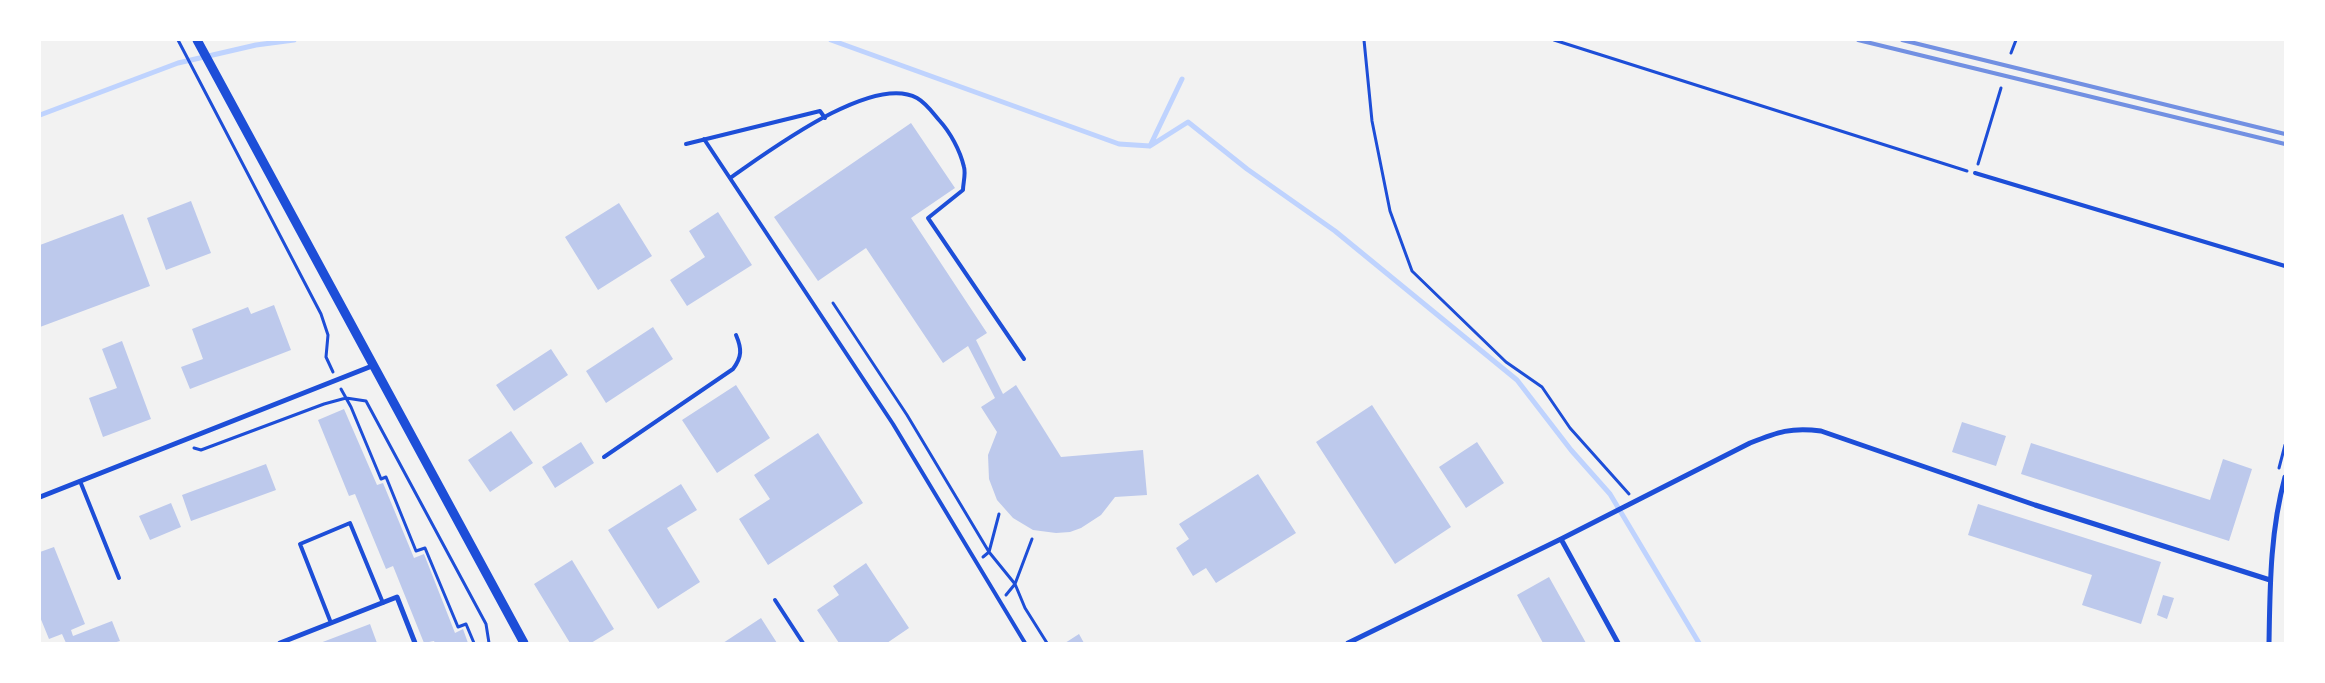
<!DOCTYPE html>
<html>
<head>
<meta charset="utf-8">
<style>
  body { margin:0 }
  #map { position:relative; width:2325px; height:683px; overflow:hidden; background:#f2f2f2; font-family:"Archivo Narrow",sans-serif }
  canvas { display:block }
  .frame { position:absolute; inset:0; border:41px solid #fff; pointer-events:none }
</style>
</head>
<body>
<div id="map">
<canvas width="2325" height="683"></canvas>
<div class="frame"></div>
</div>
<script>
const ctx = document.querySelector('canvas').getContext('2d');
ctx.lineJoin = 'round';
function trace(path, color, width, dash) { ctx.strokeStyle = color; ctx.lineWidth = width; ctx.lineCap = dash ? 'butt' : 'round'; ctx.setLineDash(dash || []); ctx.stroke(path); }
function paint(path, color) { ctx.fillStyle = color; ctx.fill(path, 'evenodd'); }
trace(new Path2D(`
  M 831,40 L 1119,144 L 1150,146 L 1182,79
  M 40,115 L 178,63 L 256,45 L 294,40
  M 1150,146 L 1188,122 L 1247,169 L 1335,231 L 1517,380 L 1571,450 L 1610,494 L 1699,643`), '#bfd3fe', 5);
paint(new Path2D(`
  M 911,123 L 955,188 L 911,218 L 987,333 L 976,340 L 1003,394 L 1016,385 L 1061,457 L 1143,450 L 1147,495 L 1115,497 L 1101,515 L 1081,528 L 1070,532 L 1056,533 L 1033,530 L 1013,518 L 997,500 L 989,479 L 988,455 L 997,432 L 981,407 L 995,398 L 968,346 L 943,363 L 866,248 L 818,281 L 774,217 Z
  M 191,201 L 211,253 L 166,270 L 147,218 Z
  M 619,203 L 652,256 L 598,290 L 565,237 Z
  M 718,212 L 752,265 L 687,306 L 670,280 L 705,257 L 689,231 Z
  M 123,214 L 150,286 L 40,327 L 40,245 Z
  M 274,305 L 291,350 L 190,389 L 181,367 L 203,359 L 192,329 L 248,307 L 251,314 Z
  M 653,327 L 673,359 L 606,403 L 586,371 Z
  M 122,341 L 151,419 L 103,437 L 89,398 L 117,388 L 102,349 Z
  M 551,349 L 568,375 L 514,411 L 496,385 Z
  M 736,385 L 770,438 L 717,473 L 682,420 Z
  M 1372,405 L 1451,527 L 1395,564 L 1316,442 Z
  M 344,409 L 377,485 L 383,483 L 414,558 L 424,554 L 455,633 L 463,629 L 468,643 L 435,643 L 434,641 L 424,643 L 393,566 L 386,569 L 355,494 L 349,496 L 318,420 Z
  M 1962,422 L 2006,436 L 1996,466 L 1952,452 Z
  M 511,431 L 533,463 L 490,492 L 468,460 Z
  M 818,433 L 863,503 L 768,565 L 739,519 L 770,499 L 754,475 Z
  M 581,442 L 594,463 L 555,488 L 542,467 Z
  M 1477,442 L 1504,483 L 1466,508 L 1439,467 Z
  M 2031,443 L 2210,500 L 2223,459 L 2252,469 L 2229,541 L 2021,474 Z
  M 266,464 L 276,490 L 191,521 L 182,495 Z
  M 1258,474 L 1296,533 L 1216,583 L 1206,568 L 1193,576 L 1176,548 L 1189,539 L 1179,524 Z
  M 681,484 L 697,510 L 667,528 L 700,582 L 658,609 L 608,530 Z
  M 171,503 L 181,527 L 150,540 L 139,516 Z
  M 1978,504 L 2161,562 L 2141,624 L 2082,605 L 2092,575 L 1968,535 Z
  M 54,547 L 85,624 L 71,630 L 73,636 L 112,621 L 120,641 L 113,643 L 66,643 L 62,634 L 49,639 L 40,617 L 40,552 Z
  M 572,560 L 614,629 L 591,643 L 570,643 L 534,584 Z
  M 866,563 L 909,628 L 887,643 L 839,643 L 817,610 L 839,595 L 833,586 Z
  M 1549,577 L 1586,643 L 1543,643 L 1517,595 Z
  M 2163,595 L 2174,598 L 2167,619 L 2157,615 Z
  M 761,618 L 777,643 L 723,643 Z
  M 370,624 L 377,643 L 320,643 Z
  M 1079,634 L 1084,643 L 1065,643 Z`), '#bdc9ec');
trace(new Path2D(`
  M 178,40 L 321,314 L 328,335 L 326,357 L 333,372
  M 1364,40 L 1372,121 L 1390,211 L 1412,271 L 1506,362 L 1542,387 L 1570,428 L 1629,494
  M 1554,40 L 1967,171
  M 2011,53 L 2016,40
  M 1978,164 L 2001,88
  M 833,303 L 907,415 L 989,552 L 1015,584 L 1025,608 L 1047,643
  M 341,389 L 351,407 L 381,479 L 386,477 L 416,551 L 425,548 L 458,627 L 466,624 L 474,643
  M 194,448 L 201,450 L 324,404 L 346,398 L 366,401 L 486,624 L 489,643
  M 2279,468 L 2285,445
  M 983,557 L 989,552 L 999,514
  M 1006,595 L 1015,584 L 1032,539`), '#1d4ed8', 3);
trace(new Path2D(`
  M 704,139 L 893,424 L 1025,643
  M 686,144 L 820,111 L 825,118
  M 1975,173 L 2285,266
  M 730,178 C 768,152 872,73 917,98 C 926,103 933,113 939,120 C 950,132 960,150 964,167 C 966,174 963,183 963,190 L 928,218 L 1024,359
  M 604,457 L 733,369 C 742,357 742,349 736,335
  M 80,481 L 119,578
  M 775,600 L 803,643
  M 331,623 L 300,544 L 350,523 L 383,603`), '#1d4ed8', 4);
trace(new Path2D(`
  M 40,497 L 372,366
  M 1561,539 L 1618,643
  M 280,643 L 397,597 L 415,643
  M 1348,643 L 1561,539 L 1750,443 C 1778,432 1791,427 1821,431 L 2035,505 L 2270,580
  M 2269,643 C 2270,587 2270,532 2285,477`), '#1d4ed8', 5);
trace(new Path2D(`
  M 197,40 L 524,643`), '#1d4ed8', 9);
trace(new Path2D(`
  M 1858,40 L 2285,144
  M 1902,40 L 2285,134`), '#7290e2', 4);
</script>
</body>
</html>
